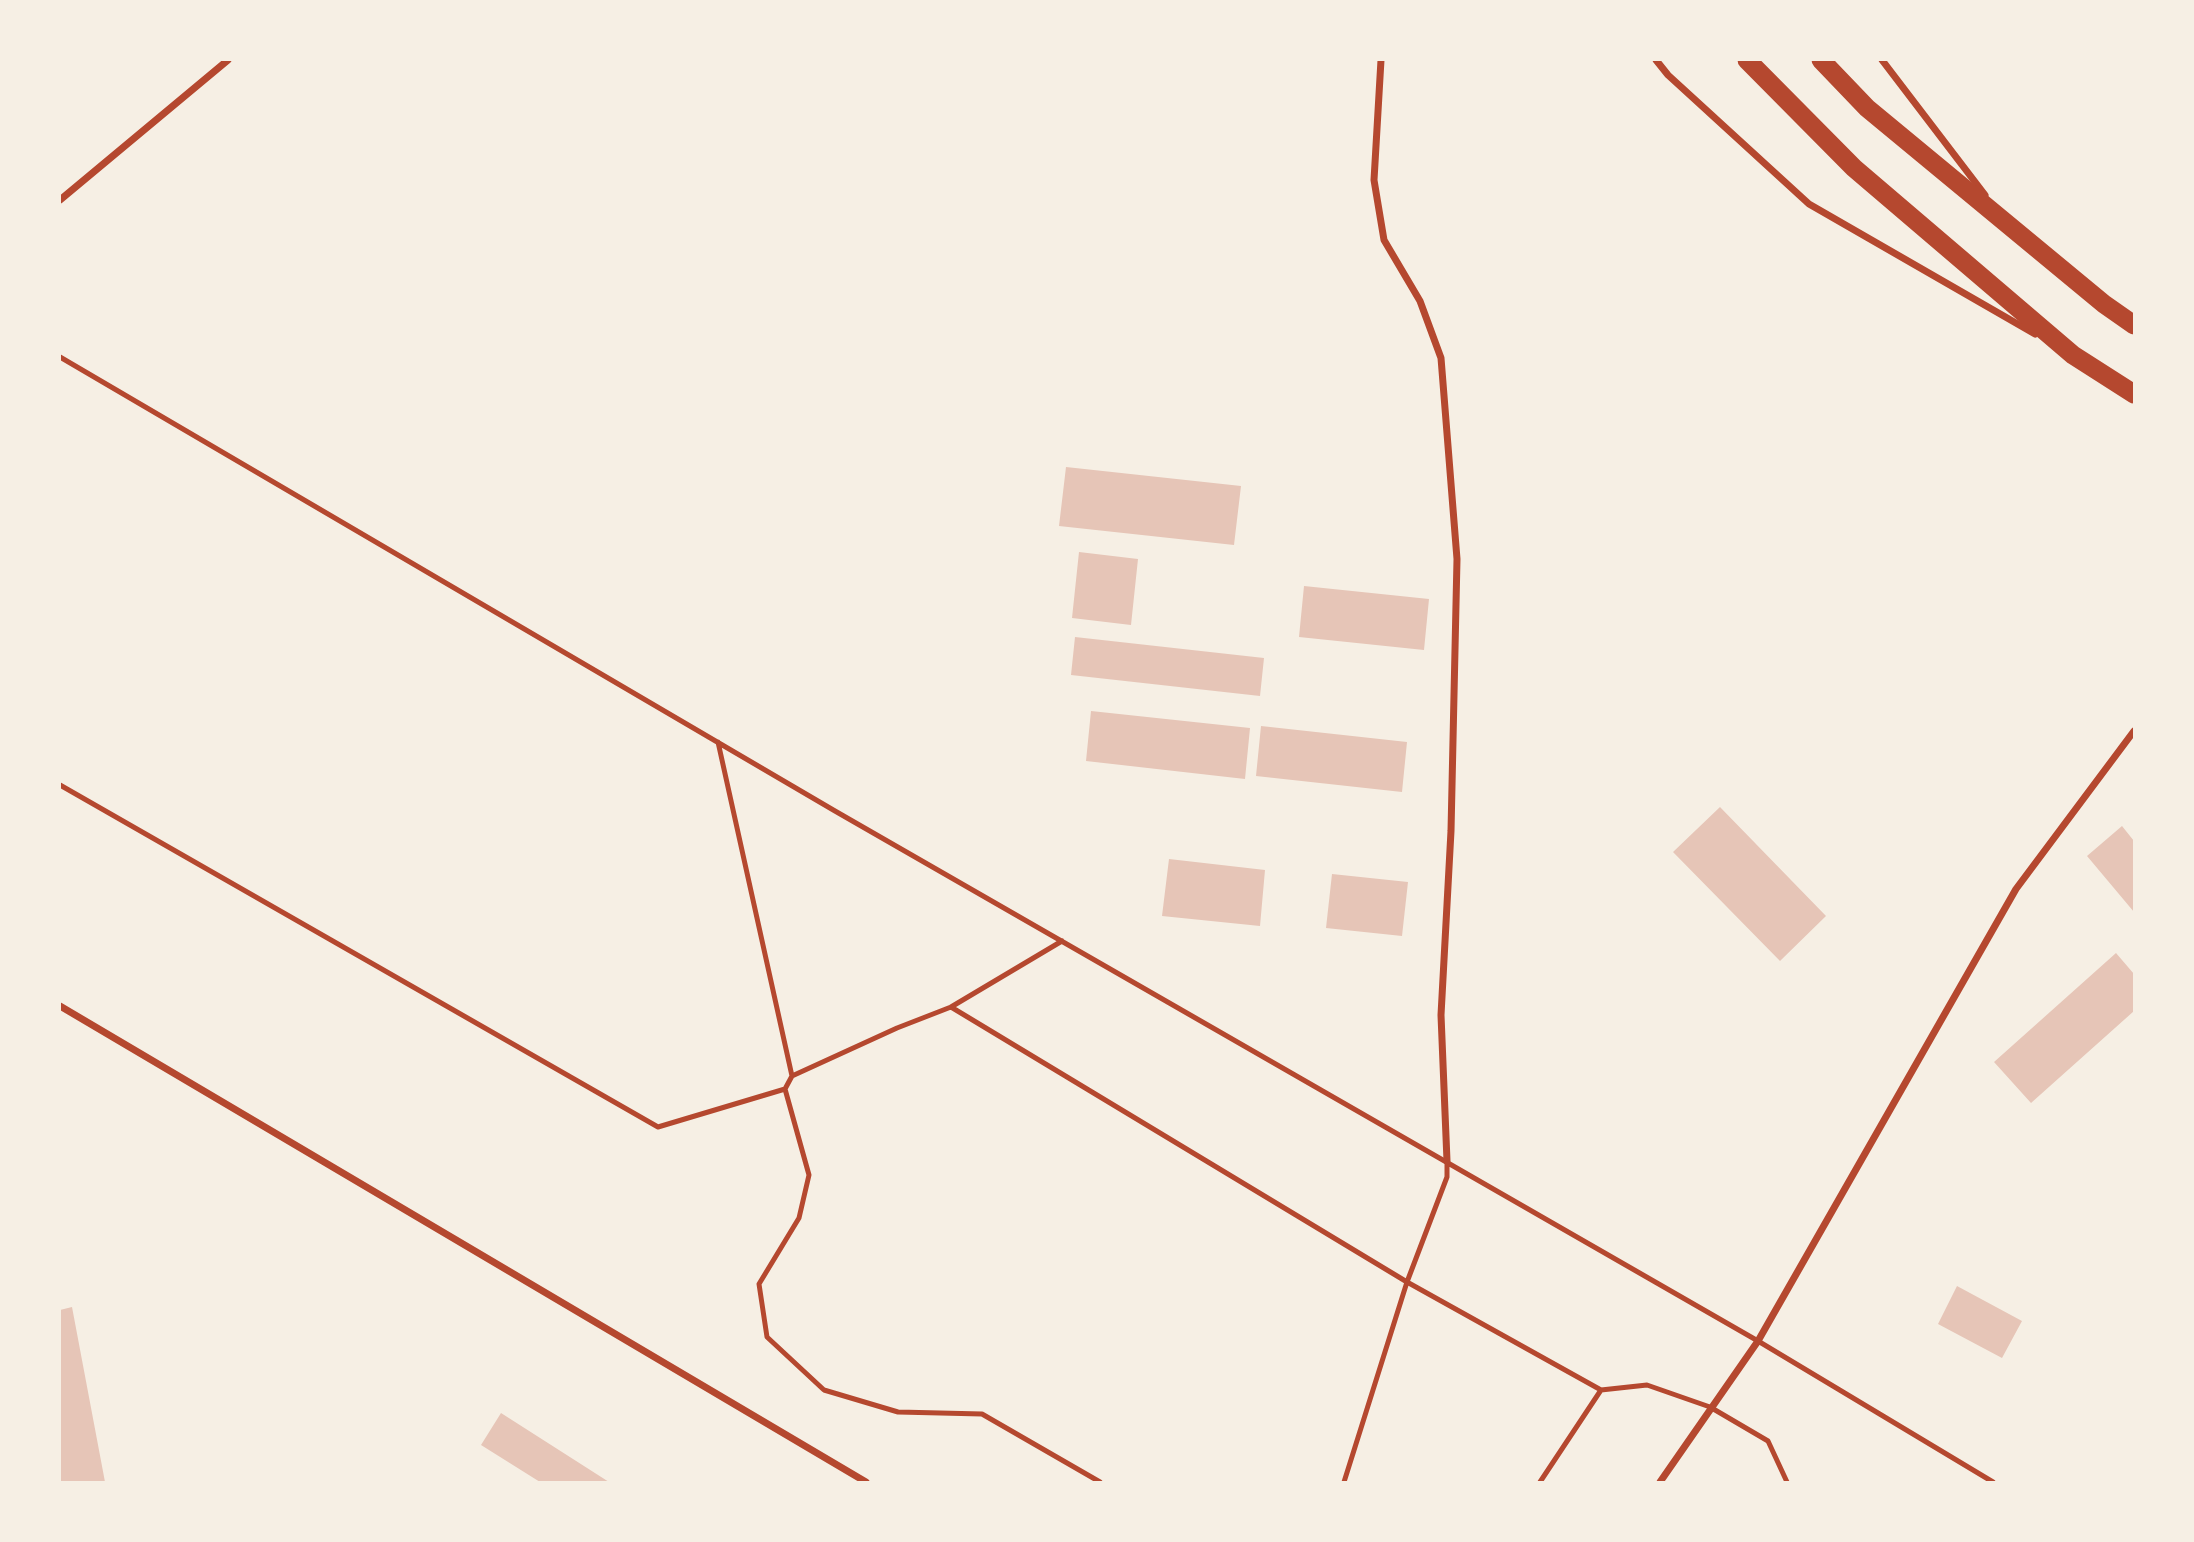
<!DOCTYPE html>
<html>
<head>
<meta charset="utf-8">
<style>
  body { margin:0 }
  #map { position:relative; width:2194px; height:1542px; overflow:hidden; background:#f6efe4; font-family:"Titillium Web",sans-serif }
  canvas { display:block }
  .frame { position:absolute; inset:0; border:61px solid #f6efe4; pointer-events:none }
</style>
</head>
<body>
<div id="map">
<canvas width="2194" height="1542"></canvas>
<div class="frame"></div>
</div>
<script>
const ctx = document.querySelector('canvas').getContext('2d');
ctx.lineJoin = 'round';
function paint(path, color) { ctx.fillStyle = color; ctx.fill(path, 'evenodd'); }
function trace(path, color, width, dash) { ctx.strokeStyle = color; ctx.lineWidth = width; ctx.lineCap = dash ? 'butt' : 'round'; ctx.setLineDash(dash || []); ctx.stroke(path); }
paint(new Path2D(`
  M 1066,467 L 1241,486 L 1234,545 L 1059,526 Z
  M 1079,552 L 1138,559 L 1131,625 L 1072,618 Z
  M 1304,586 L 1429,599 L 1424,650 L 1299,637 Z
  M 1075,637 L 1264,658 L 1260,696 L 1071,675 Z
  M 1091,711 L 1250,728 L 1245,779 L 1086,761 Z
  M 1261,726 L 1407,742 L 1402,792 L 1256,776 Z
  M 1720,807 L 1826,916 L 1780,961 L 1673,852 Z
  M 2122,826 L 2134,841 L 2134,912 L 2087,856 Z
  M 1169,859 L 1265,870 L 1260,926 L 1162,916 Z
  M 1332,874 L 1408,882 L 1402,936 L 1326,928 Z
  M 2116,953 L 2134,974 L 2134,1011 L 2031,1103 L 1994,1062 Z
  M 1957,1286 L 2022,1321 L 2002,1358 L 1938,1324 Z
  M 72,1307 L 105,1482 L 60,1482 L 60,1310 Z
  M 501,1413 L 609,1482 L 540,1482 L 481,1445 Z`), '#e6c5b7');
trace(new Path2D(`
  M 60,357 L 835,811 L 1758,1341 L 1993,1482
  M 718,742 L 792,1076
  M 60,785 L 658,1127 L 785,1089
  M 951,1007 L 1062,941
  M 1100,1482 L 982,1414 L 898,1412 L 824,1390 L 767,1337 L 759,1284 L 799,1218 L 809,1175 L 785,1089 L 792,1076 L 897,1028 L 951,1007 L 1407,1282 L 1601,1390 L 1647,1385 L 1710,1407 L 1768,1441 L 1787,1482
  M 1344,1482 L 1407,1282 L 1447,1177 L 1447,1161
  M 1540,1482 L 1601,1390`), '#b5482f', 5);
trace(new Path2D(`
  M 1381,60 L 1374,180 L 1384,240 L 1420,301 L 1441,358 L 1457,559 L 1451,831 L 1441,1015 L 1447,1161
  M 1656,60 L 1668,75 L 1809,204 L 2035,334
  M 1882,60 L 1985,195
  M 60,200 L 228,60
  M 60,1006 L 866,1482
  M 1660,1482 L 1758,1341 L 2016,889 L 2134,731`), '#b5482f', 7);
trace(new Path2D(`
  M 1747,60 L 1854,168 L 2073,355 L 2134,394
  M 1821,60 L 1867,108 L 2104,304 L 2134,325`), '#b5482f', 19);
</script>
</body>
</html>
